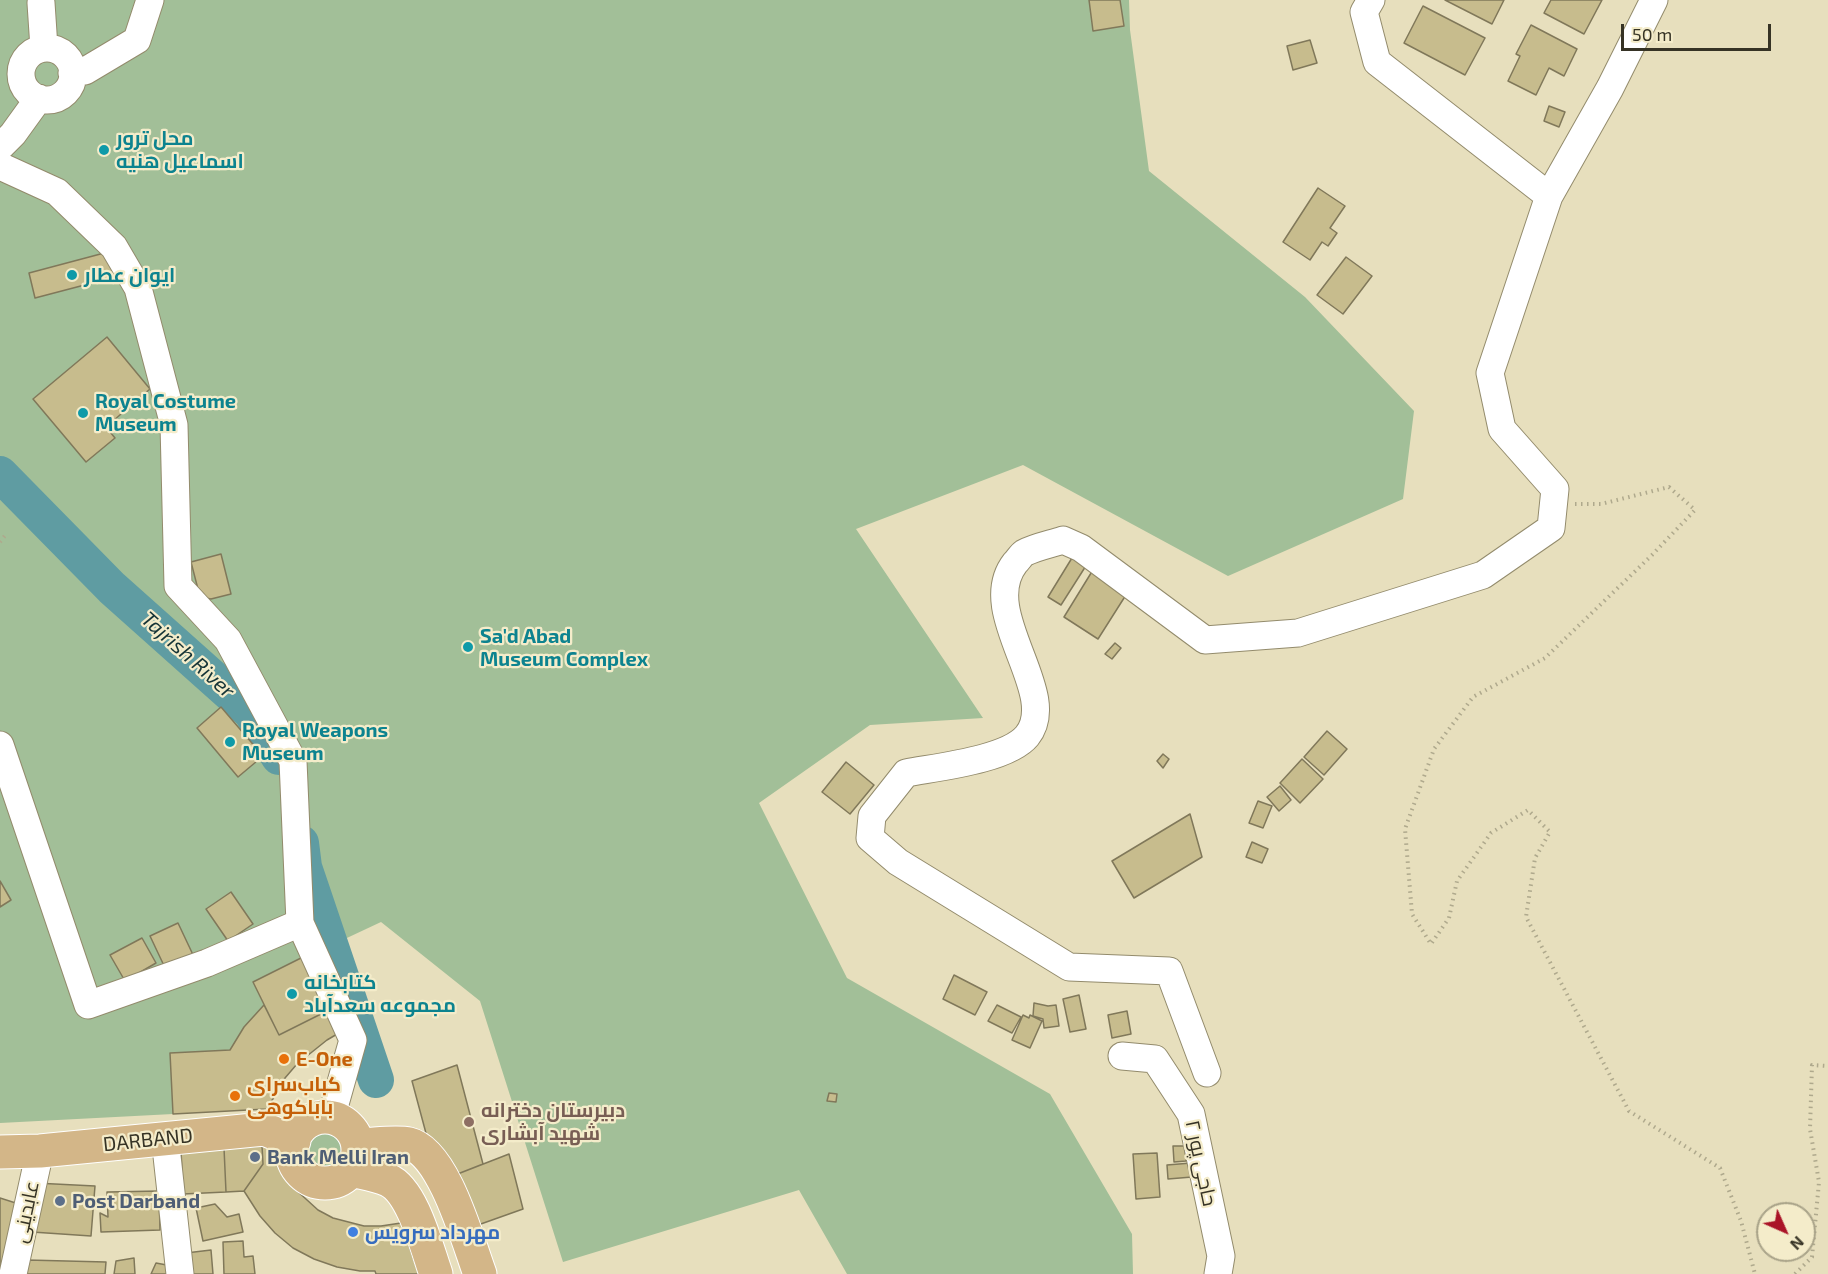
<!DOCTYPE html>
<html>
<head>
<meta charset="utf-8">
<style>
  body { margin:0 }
  #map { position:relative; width:1828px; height:1274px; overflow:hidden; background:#e7dfbd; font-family:"Exo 2",sans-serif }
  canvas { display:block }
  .north { position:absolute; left:1756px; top:1202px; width:60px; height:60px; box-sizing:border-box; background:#f4ecca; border:2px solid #a8a288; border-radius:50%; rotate:135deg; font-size:16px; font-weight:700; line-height:24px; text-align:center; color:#363325 }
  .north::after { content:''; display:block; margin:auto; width:21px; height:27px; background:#aa1428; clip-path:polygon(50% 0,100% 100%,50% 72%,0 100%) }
  .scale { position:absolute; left:1621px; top:24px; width:150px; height:27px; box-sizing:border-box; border:3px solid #363325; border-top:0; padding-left:8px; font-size:18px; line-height:21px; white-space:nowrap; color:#363325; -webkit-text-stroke:4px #f4ecca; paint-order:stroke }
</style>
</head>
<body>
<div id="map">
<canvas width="1828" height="1274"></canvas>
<div class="north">N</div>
<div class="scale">50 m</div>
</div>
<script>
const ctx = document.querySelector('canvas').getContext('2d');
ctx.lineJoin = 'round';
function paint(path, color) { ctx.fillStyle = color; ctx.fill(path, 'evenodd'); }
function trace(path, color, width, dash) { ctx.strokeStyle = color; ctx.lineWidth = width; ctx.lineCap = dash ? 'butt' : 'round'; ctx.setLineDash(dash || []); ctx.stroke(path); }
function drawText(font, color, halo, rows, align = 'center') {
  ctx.font = font + ' "Exo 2",Cairo,sans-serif'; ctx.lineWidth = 4.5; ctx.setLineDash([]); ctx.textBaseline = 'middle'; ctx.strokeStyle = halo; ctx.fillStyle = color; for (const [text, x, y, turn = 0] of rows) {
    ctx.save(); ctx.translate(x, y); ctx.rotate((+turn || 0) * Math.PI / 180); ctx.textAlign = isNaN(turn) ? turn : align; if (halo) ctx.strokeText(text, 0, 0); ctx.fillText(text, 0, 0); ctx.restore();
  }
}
paint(new Path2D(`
  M 0,0 L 1129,0 L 1130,30 L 1149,171 L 1305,297 L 1414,411 L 1403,499 L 1228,576 L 1023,465 L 856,529 L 983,718 L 870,725 L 759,803 L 847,978 L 1050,1094 L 1132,1234 L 1133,1274 L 847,1274 L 799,1190 L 563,1262 L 480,1001 L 381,922 L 253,982 L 264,1005 L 230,1050 L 170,1053 L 173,1114 L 0,1123 Z
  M307 1151a19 19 0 1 1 38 0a19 19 0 1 1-38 0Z`), '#a2bf98');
trace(new Path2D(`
  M 0,474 L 112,588 L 251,712 L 279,757
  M 301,843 L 304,867 L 376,1080`), '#5f9ca2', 36);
const building = new Path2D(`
  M 1089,0 L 1120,0 L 1124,26 L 1093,31 Z
  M 1445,0 L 1504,0 L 1492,24 Z
  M 1551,0 L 1602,0 L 1584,34 L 1544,13 Z
  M 1423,6 L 1485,38 L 1465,75 L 1404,43 Z
  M 1531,25 L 1577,49 L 1564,76 L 1549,68 L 1536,95 L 1508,81 L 1520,56 L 1516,54 Z
  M 1310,40 L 1317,63 L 1293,70 L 1287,46 Z
  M 1549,106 L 1565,112 L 1559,127 L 1544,121 Z
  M 1318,188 L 1345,206 L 1330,228 L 1337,233 L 1328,246 L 1322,242 L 1310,260 L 1283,242 Z
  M 108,252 L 115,277 L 35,298 L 29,273 Z
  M 1346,257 L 1372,276 L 1343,314 L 1317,295 Z
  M 107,337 L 150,389 L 106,427 L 115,438 L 86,462 L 33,399 Z
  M 1075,553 L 1089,561 L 1061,605 L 1048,597 Z
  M 221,554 L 231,594 L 211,599 L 200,597 L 191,562 Z
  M 1096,565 L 1131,587 L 1098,639 L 1064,617 Z
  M 1115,643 L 1121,648 L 1112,659 L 1105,654 Z
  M 221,707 L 263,756 L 238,777 L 197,728 Z
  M 1327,731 L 1347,749 L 1324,775 L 1304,757 Z
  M 1163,754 L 1169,759 L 1163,768 L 1157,761 Z
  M 1302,759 L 1323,779 L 1300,803 L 1280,783 Z
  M 846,762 L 874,785 L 850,814 L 822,792 Z
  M 1280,786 L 1291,800 L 1279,811 L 1267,797 Z
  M 1258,801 L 1272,806 L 1263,828 L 1249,823 Z
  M 1190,814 L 1202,857 L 1134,898 L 1112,861 Z
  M 1252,842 L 1268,849 L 1262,863 L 1246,857 Z
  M 0,881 L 11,900 L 0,907 Z
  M 231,892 L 253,924 L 228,941 L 206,909 Z
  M 178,923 L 195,959 L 167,972 L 150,936 Z
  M 142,938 L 156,963 L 125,981 L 110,955 Z
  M 307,955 L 333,1008 L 279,1035 L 253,982 Z
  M 954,975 L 987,992 L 975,1015 L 943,999 Z
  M 1079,995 L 1086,1029 L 1070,1032 L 1063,999 Z
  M 1034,1003 L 1048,1006 L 1056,1005 L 1059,1026 L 1044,1028 L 1043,1019 L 1033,1016 Z
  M 264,1005 L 279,1035 L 333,1008 L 344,1030 L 327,1040 L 297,1064 L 285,1078 L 267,1109 L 173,1114 L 170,1053 L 230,1050 L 244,1027 Z
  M 997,1005 L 1021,1017 L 1012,1033 L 988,1021 Z
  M 1127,1011 L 1131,1034 L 1112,1038 L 1108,1015 Z
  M 1023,1015 L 1029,1018 L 1030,1015 L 1042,1021 L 1030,1048 L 1012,1040 Z
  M 457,1065 L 483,1164 L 455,1175 L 427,1137 L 412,1081 Z
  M 829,1093 L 837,1094 L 836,1102 L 827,1101 Z
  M 262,1146 L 263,1164 L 244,1191 L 226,1192 L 224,1148 Z
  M 262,1146 L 278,1146 L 280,1161 L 295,1189 L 318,1210 L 333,1218 L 364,1226 L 381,1226 L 401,1223 L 419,1274 L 376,1274 L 375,1271 L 360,1271 L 337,1267 L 314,1259 L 293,1248 L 275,1233 L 260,1216 L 244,1191 L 263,1164 Z
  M 1173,1146 L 1185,1146 L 1186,1161 L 1174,1162 Z
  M 224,1148 L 226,1192 L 183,1194 L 181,1150 Z
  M 1157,1153 L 1160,1197 L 1136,1199 L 1133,1154 Z
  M 509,1154 L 523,1209 L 478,1225 L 455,1175 Z
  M 1191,1163 L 1192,1177 L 1168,1179 L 1167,1165 Z
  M 35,1183 L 95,1186 L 91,1236 L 32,1232 Z
  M 159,1191 L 160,1230 L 101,1232 L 100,1213 L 108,1217 L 107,1192 Z
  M 0,1198 L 25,1206 L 0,1274 Z
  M 215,1204 L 227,1217 L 239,1214 L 243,1232 L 203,1241 L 196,1208 Z
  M 243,1241 L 244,1257 L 253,1256 L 255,1274 L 224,1274 L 223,1242 Z
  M 211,1250 L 213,1274 L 188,1274 L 186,1253 Z
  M 134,1258 L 135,1274 L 114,1274 L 116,1261 Z
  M 27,1260 L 106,1262 L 105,1274 L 24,1274 Z
  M 156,1263 L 172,1266 L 173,1274 L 151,1274 Z`);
paint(building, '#c7bc8d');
trace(building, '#80785a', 1.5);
const minor = new Path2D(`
  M 1371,0 L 1364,12 L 1377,62 L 1549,196
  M 41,3 L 44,48
  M21 74a26 26 0 1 1 52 0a26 26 0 1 1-52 0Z
  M 72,73 L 85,71 L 137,40 L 150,0
  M 0,147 L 13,134 L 39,98
  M 0,166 L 57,192 L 114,247 L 138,288 L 174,425 L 178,586 L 228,640 L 293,761 L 300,923 L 207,963 L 88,1005 L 0,745
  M 300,923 L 353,1040 L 331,1118
  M 1122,1056 L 1155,1059 L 1191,1114 L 1221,1256 L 1218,1274
  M 1207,1073 L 1169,971 L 1069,967 L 898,862 L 870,838 L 872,816 L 906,773 C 937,767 1007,760 1027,736 C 1062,693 976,613 1015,563 C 1018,560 1021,555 1024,553 C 1035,547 1051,544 1063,540 L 1081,548 L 1205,640 L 1298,633 L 1483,575 L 1551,528 L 1555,489 L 1502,429 L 1490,373 L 1549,196 L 1610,88 L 1654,0
  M 165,1138 L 180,1274
  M 13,1274 L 40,1151`);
const major = new Path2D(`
  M292 1150a33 33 0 1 1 66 0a33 33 0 1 1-66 0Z
  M 358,1145 C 372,1145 395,1141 409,1144 C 444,1152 468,1242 480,1274
  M 0,1152 L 40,1151 L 264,1129 L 294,1141
  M 351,1170 C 363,1173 377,1175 388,1180 C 413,1191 427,1249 436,1274`);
trace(minor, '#938b6c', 29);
trace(major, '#fff', 35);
trace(new Path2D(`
  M 1575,504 L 1601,504 L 1669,487 L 1695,510 L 1652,555 L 1545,658 L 1473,697 L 1434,749 L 1405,829 L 1412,914 L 1431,944 L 1449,918 L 1457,881 L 1491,833 L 1528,810 L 1550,832 L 1535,858 L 1526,917 L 1629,1111 L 1720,1168 L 1741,1221 L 1755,1274
  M 0,542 L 7,533
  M 1795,1274 L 1812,1257 L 1819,1182 L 1810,1129 L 1812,1065 L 1828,1066`), '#afa98d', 4, [1.5, 4.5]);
trace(minor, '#fff', 27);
trace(major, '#d3b688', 33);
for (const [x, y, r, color] of [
  [104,150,6,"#0f9aa8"],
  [72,275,6,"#0f9aa8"],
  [83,413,6,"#0f9aa8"],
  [468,647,6,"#0f9aa8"],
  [230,742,6,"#0f9aa8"],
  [292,994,6,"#0f9aa8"],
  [284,1059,6,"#e8710a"],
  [235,1096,6,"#e8710a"],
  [469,1122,6,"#8d6e63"],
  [255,1157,6,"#5c6f8a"],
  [60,1201,6,"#5c6f8a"],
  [353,1232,6,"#3f7fe0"]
]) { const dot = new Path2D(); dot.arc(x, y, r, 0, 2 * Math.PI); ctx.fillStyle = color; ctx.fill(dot); trace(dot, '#f4ecca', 2); }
drawText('bold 20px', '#0d838f', '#f4ecca', [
  ["محل ترور",116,138],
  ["اسماعیل هنیه",116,161],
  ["ایوان عطار",84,275],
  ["Royal Costume",95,401],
  ["Museum",95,424],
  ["Sa'd Abad",480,636],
  ["Museum Complex",480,659],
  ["Royal Weapons",242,730],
  ["Museum",242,753],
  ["کتابخانه",304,982],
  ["مجموعه سعدآباد",304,1005]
], 'left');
drawText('bold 20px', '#c56008', '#f4ecca', [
  ["E-One",296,1059],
  ["کباب‌سرای",247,1084],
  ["باباکوهی",247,1107]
], 'left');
drawText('bold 20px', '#785e54', '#f4ecca', [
  ["دبیرستان دخترانه",481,1110],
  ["شهید آبشاری",481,1133]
], 'left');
drawText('20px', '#363325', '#f4ecca', [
  ["DARBAND",148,1140,-6],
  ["حاجی پور ۲",1201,1163,78],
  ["عابدینی",26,1212,-78]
]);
drawText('bold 20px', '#4e5e75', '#f4ecca', [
  ["Bank Melli Iran",267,1157],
  ["Post Darband",72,1201]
], 'left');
drawText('bold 20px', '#366cbe', '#f4ecca', [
  ["مهرداد سرویس",365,1232]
], 'left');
drawText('italic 21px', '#153437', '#f4ecca', [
  ["Tajrish River",188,655,42]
]);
</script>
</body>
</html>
